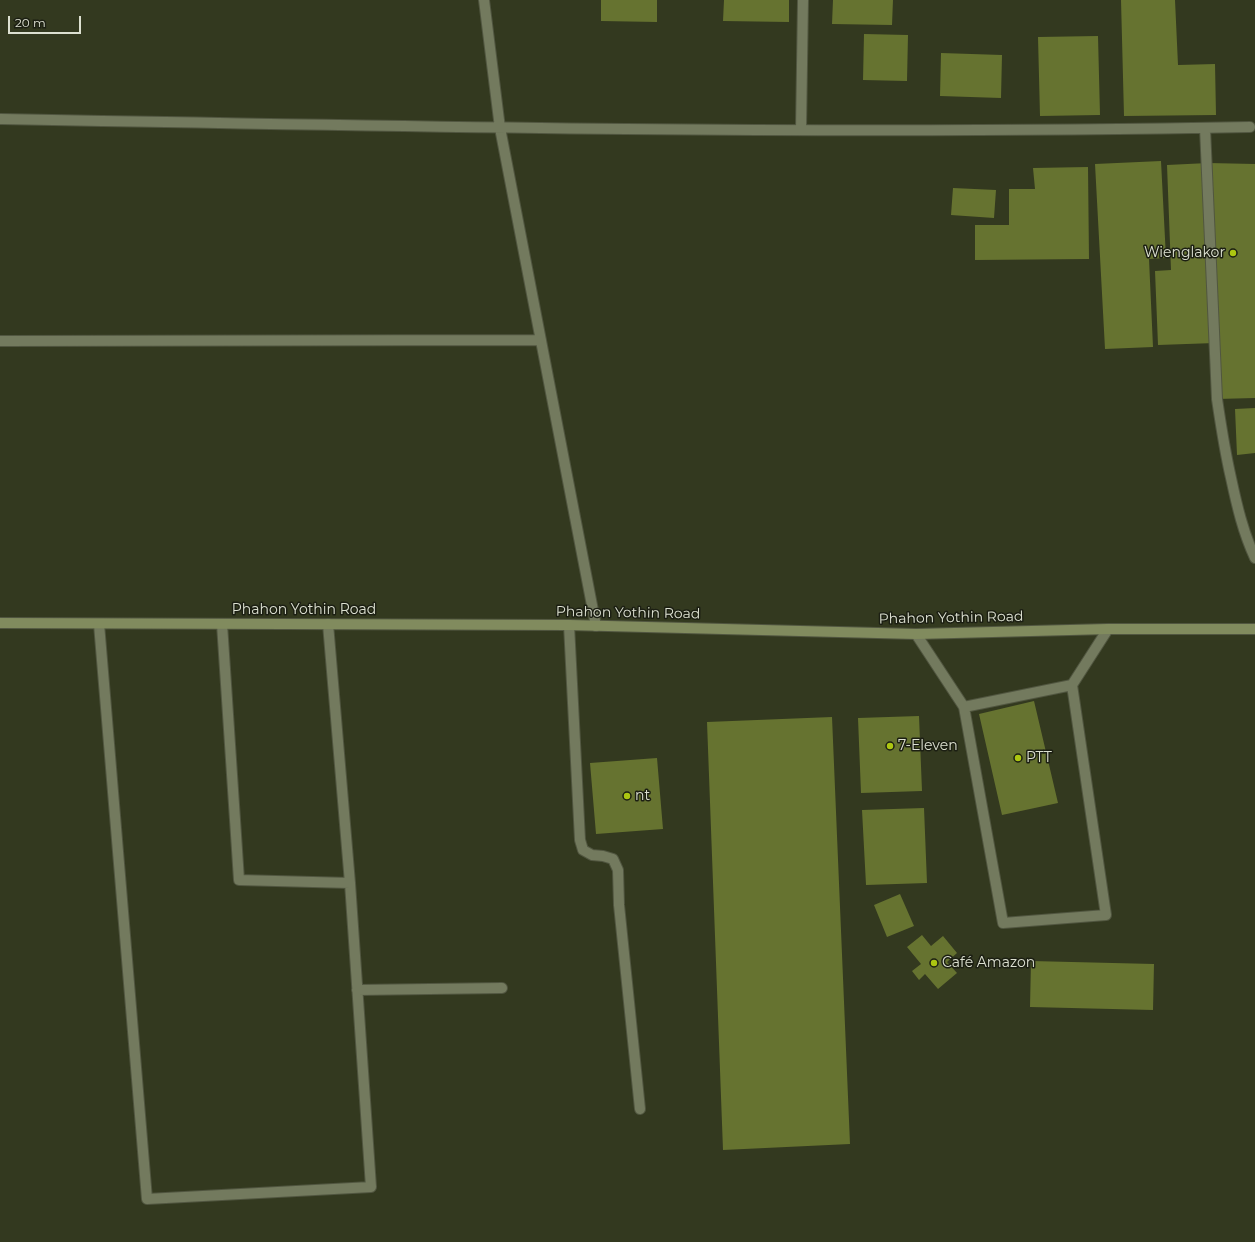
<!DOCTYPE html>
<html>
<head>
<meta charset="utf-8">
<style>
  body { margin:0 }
  #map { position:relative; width:1255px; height:1242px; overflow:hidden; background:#33391f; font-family:Montserrat,sans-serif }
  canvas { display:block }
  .scale { position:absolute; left:8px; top:16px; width:73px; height:18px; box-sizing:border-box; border:2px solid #dde1d1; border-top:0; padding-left:5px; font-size:12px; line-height:14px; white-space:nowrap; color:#dde1d1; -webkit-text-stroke:3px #1c1f13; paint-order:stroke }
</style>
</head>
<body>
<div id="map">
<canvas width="1255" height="1242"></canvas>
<div class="scale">20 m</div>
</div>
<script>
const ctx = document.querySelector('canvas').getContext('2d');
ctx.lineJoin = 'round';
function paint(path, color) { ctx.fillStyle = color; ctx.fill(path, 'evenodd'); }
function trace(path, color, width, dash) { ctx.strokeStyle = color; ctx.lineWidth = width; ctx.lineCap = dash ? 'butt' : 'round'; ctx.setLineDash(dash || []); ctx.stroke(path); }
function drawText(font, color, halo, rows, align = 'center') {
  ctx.font = font + ' Montserrat,sans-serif'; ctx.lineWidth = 3; ctx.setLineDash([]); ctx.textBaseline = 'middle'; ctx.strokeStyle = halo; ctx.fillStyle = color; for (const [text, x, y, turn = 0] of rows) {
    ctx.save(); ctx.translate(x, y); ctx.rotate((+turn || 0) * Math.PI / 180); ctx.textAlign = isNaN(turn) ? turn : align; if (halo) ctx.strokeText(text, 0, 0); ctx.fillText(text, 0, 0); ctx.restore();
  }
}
paint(new Path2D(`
  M 601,0 L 657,0 L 657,22 L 601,21 Z
  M 724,0 L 789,0 L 789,22 L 723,21 Z
  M 833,0 L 893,0 L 892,25 L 832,24 Z
  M 1121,0 L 1175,0 L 1178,65 L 1215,64 L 1216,115 L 1124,116 Z
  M 864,34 L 908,35 L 907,81 L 863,80 Z
  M 1098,36 L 1100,115 L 1040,116 L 1038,37 Z
  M 941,53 L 1002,55 L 1001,98 L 940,96 Z
  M 1161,161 L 1166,258 L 1149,259 L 1153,347 L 1105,349 L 1095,164 Z
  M 1208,163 L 1255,164 L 1255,398 L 1217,399 L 1215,343 L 1158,345 L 1155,271 L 1171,270 L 1167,165 Z
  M 1088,167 L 1089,259 L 975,260 L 975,225 L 1009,225 L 1009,189 L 1035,189 L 1033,168 Z
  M 953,188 L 996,190 L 994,218 L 951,215 Z
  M 1255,408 L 1255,453 L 1237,455 L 1235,409 Z
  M 1034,701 L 1058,803 L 1002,815 L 979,714 Z
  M 919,716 L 922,791 L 861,793 L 858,718 Z
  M 832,717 L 850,1144 L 723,1150 L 707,722 Z
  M 657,758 L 663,829 L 596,834 L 590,763 Z
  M 924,808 L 927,883 L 866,885 L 862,810 Z
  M 900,894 L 914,926 L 887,937 L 874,905 Z
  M 922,935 L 931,946 L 943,936 L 957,953 L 947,962 L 957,973 L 938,989 L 925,974 L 919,980 L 912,971 L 921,964 L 907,947 Z
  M 1031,961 L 1154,964 L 1153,1010 L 1030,1007 Z`), '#667330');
const service = new Path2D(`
  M 569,625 L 580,840 L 583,850 L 592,855 L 603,856 L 613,859 L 618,870 L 619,905 L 640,1109
  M 916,634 L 964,707 L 1003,923 L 1106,915 L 1072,685 L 1108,629
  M 964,707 L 1072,685`);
const minor = new Path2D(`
  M 484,0 L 500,128 L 596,626
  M 0,119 C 417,127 833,135 1250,127
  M 1205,128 L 1217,399 C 1221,426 1225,452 1231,478 C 1237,506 1243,532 1255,558
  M 801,130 L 803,0
  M 0,341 L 541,340
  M 99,624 L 147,1199 L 371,1187 L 350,883 L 328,624
  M 222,624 L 239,880 L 350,883
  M 357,990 L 502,988`);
const secondary = new Path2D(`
  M 0,623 L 569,625 L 916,634 L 1108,629 L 1255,629`);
trace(service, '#515640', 12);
trace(minor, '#515640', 12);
trace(secondary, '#515640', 12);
trace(service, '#737a5e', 10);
trace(minor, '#737a5e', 10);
trace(secondary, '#818b5e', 10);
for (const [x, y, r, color] of [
  [1233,253,4,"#acc611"],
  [890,746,4,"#acc611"],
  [1018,758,4,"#acc611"],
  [627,796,4,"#acc611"],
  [934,963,4,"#acc611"]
]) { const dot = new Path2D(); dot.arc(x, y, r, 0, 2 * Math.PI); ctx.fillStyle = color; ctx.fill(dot); trace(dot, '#1c1f13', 1.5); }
drawText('14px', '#dde1d1', '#1c1f13', [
  ["Wienglakor",1225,253,"right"],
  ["7-Eleven",898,746],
  ["PTT",1026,758],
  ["nt",635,796],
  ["Café Amazon",942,963]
], 'left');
drawText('14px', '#dde1d1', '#1c1f13', [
  ["Phahon Yothin Road",304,610],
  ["Phahon Yothin Road",628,613,1],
  ["Phahon Yothin Road",951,618,-1]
]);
</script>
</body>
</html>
